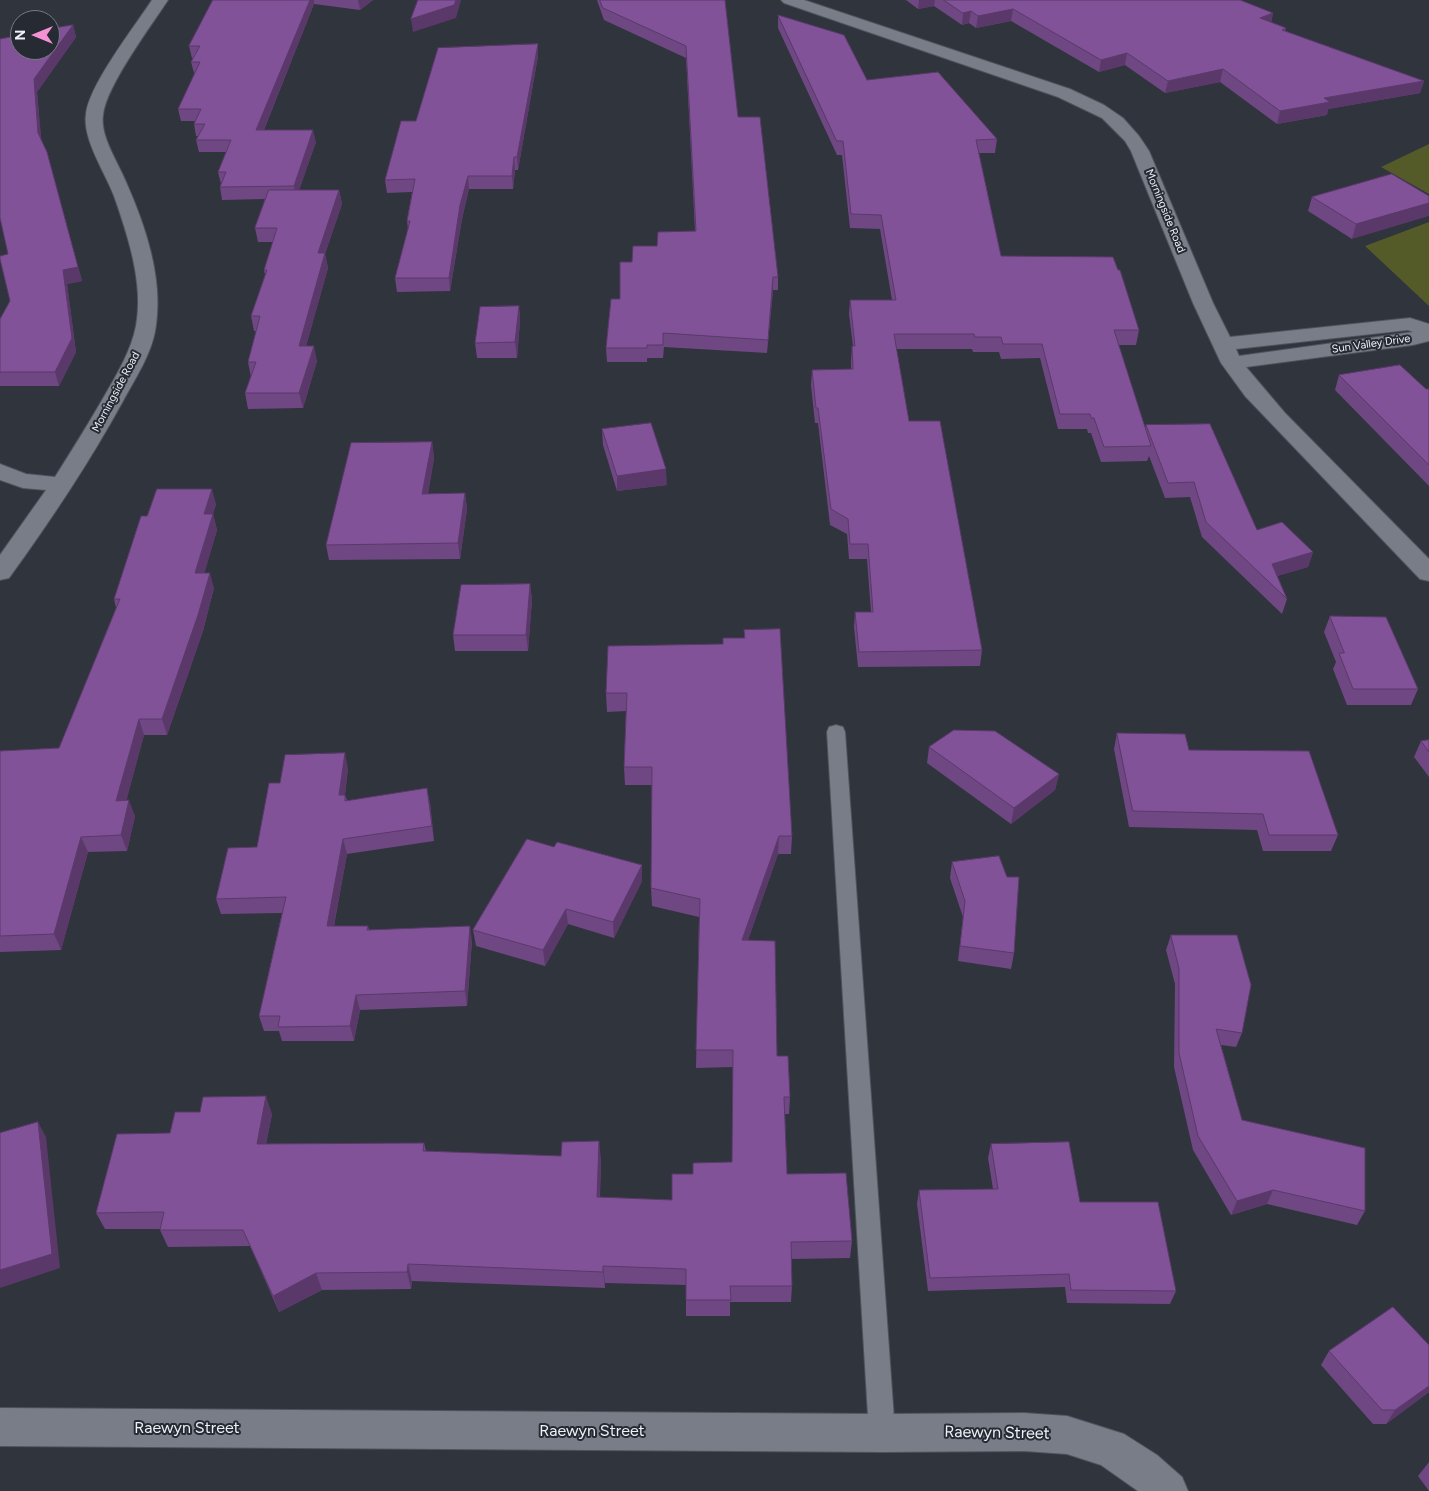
<!DOCTYPE html>
<html>
<head>
<meta charset="utf-8">
<style>
  body { margin:0 }
  #map { position:relative; width:1429px; height:1491px; overflow:hidden; background:#2f343d; font-family:Figtree,sans-serif }
  canvas { display:block }
  .north { position:absolute; left:10px; top:10px; width:50px; height:50px; box-sizing:border-box; background:#252a33; border:1px solid #757a81; border-radius:50%; rotate:270deg; font-size:14px; font-weight:700; line-height:20px; text-align:center; color:#eef1f7 }
  .north::after { content:''; display:block; margin:auto; width:18px; height:22px; background:#f491d3; clip-path:polygon(50% 0,100% 100%,50% 72%,0 100%) }
</style>
</head>
<body>
<div id="map">
<canvas width="1429" height="1491"></canvas>
<div class="north">N</div>
</div>
<script>
const ctx = document.querySelector('canvas').getContext('2d');
ctx.lineJoin = 'round';
function paint(path, color) { ctx.fillStyle = color; ctx.fill(path, 'evenodd'); }
function trace(path, color, width, dash) { ctx.strokeStyle = color; ctx.lineWidth = width; ctx.lineCap = dash ? 'butt' : 'round'; ctx.setLineDash(dash || []); ctx.stroke(path); }
function drawText(font, color, halo, rows, align = 'center') {
  ctx.font = font + ' Figtree,sans-serif'; ctx.lineWidth = 4; ctx.setLineDash([]); ctx.textBaseline = 'middle'; ctx.strokeStyle = halo; ctx.fillStyle = color; for (const [text, x, y, turn = 0] of rows) {
    ctx.save(); ctx.translate(x, y); ctx.rotate((+turn || 0) * Math.PI / 180); ctx.textAlign = isNaN(turn) ? turn : align; if (halo) ctx.strokeText(text, 0, 0); ctx.fillText(text, 0, 0); ctx.restore();
  }
}
paint(new Path2D(`
  M 1429,144 L 1429,194 L 1381,167 Z
  M 1429,222 L 1429,306 L 1365,246 Z`), '#545b29');
const service = new Path2D(`
  M 836,725 L 843,727 L 845,732 L 895,1433 L 891,1442 L 882,1446 L 873,1442 L 869,1433 L 827,732 L 829,727 Z`);
const minor = new Path2D(`
  M 152,0 L 168,0 C 151,26 106,86 103,115 C 100,137 118,162 126,182 C 145,225 163,277 156,325 C 153,352 136,377 123,401 C 89,463 51,520 9,578 L 0,580 L 0,555 L 46,490 L 23,488 L 0,480 L 0,464 L 26,474 L 55,477 C 72,450 89,423 105,395 C 117,374 131,351 136,326 C 144,284 128,236 114,196 C 106,174 82,139 86,114 C 89,85 135,26 152,0 Z
  M 781,0 L 804,0 L 1070,89 L 1104,105 L 1123,118 L 1139,136 L 1149,151 L 1213,303 L 1230,337 L 1410,318 L 1429,324 L 1429,341 L 1413,345 L 1246,367 L 1285,413 L 1429,559 L 1429,581 L 1420,579 L 1245,396 L 1221,363 L 1193,303 L 1131,151 L 1125,141 L 1102,118 L 1058,97 L 784,3 ZM 1408,330 L 1413,332 L 1239,356 L 1236,349 Z
  M 0,1408 L 882,1414 L 1024,1413 L 1067,1416 L 1124,1434 L 1157,1455 L 1182,1477 L 1188,1491 L 1138,1491 L 1101,1465 L 1067,1454 L 1024,1451 L 882,1452 L 0,1446 Z`);
trace(service, '#4f535b', 2);
trace(minor, '#4f535b', 2);
paint(service, '#787d88');
paint(minor, '#787d88');
paint(new Path2D(`
  M 213,0 L 373,0 L 360,10 L 314,4 L 264,130 L 316,142 L 299,190 L 339,190 L 342,204 L 325,254 L 328,268 L 306,346 L 317,361 L 303,408 L 248,409 L 245,393 L 251,377 L 248,362 L 256,331 L 254,331 L 251,316 L 265,275 L 264,270 L 273,242 L 258,242 L 255,228 L 265,199 L 222,200 L 220,187 L 221,184 L 218,172 L 226,152 L 199,152 L 196,140 L 199,136 L 196,136 L 194,124 L 195,121 L 181,121 L 178,109 L 195,73 L 194,73 L 191,62 L 193,58 L 192,58 L 189,46 Z
  M 597,0 L 723,0 L 738,117 L 778,277 L 778,290 L 773,290 L 767,353 L 664,347 L 663,358 L 647,358 L 647,362 L 607,362 L 606,348 L 620,299 L 632,262 L 657,246 L 695,231 L 686,58 L 604,20 Z
  M 906,0 L 1240,0 L 1273,13 L 1271,22 L 1286,28 L 1285,31 L 1424,81 L 1420,93 L 1328,109 L 1327,115 L 1277,124 L 1220,82 L 1165,93 L 1125,65 L 1099,72 L 1011,21 L 976,28 L 969,23 L 962,25 L 934,6 L 918,9 Z
  M 778,15 L 867,80 L 997,139 L 995,153 L 979,153 L 1001,256 L 1139,330 L 1136,345 L 1118,345 L 1145,428 L 1146,425 L 1257,530 L 1313,552 L 1308,567 L 1277,576 L 1287,599 L 1282,614 L 1202,537 L 1190,497 L 1165,498 L 1149,456 L 1147,461 L 1101,462 L 1091,433 L 1088,433 L 1087,429 L 1058,429 L 1040,358 L 1001,359 L 999,352 L 973,352 L 972,349 L 896,349 L 909,421 L 982,650 L 980,666 L 858,667 L 854,627 L 855,612 L 871,612 L 867,559 L 849,559 L 847,534 L 830,525 L 818,423 L 815,423 L 811,385 L 812,370 L 851,369 L 851,360 L 852,346 L 853,346 L 849,314 L 850,300 L 892,300 L 880,229 L 850,228 L 842,155 L 837,155 L 778,28 Z
  M 73,25 L 76,37 L 37,92 L 41,140 L 50,165 L 82,281 L 67,284 L 76,352 L 59,386 L 0,386 L 0,319 L 10,301 L 0,39 Z
  M 538,56 L 518,170 L 515,170 L 513,189 L 469,189 L 462,219 L 450,291 L 397,292 L 395,278 L 408,230 L 407,221 L 412,192 L 387,193 L 385,180 L 416,121 Z
  M 1392,174 L 1352,239 L 1308,211 L 1312,197 Z
  M 519,306 L 520,321 L 517,358 L 477,358 L 475,343 Z
  M 1339,375 L 1426,389 L 1429,389 L 1429,486 L 1335,390 Z
  M 602,429 L 667,485 L 617,491 L 603,445 Z
  M 432,442 L 434,458 L 428,494 L 465,493 L 467,509 L 460,559 L 329,560 L 326,545 Z
  M 216,504 L 213,514 L 217,530 L 204,573 L 214,588 L 203,631 L 167,735 L 144,735 L 126,801 L 135,816 L 127,851 L 88,852 L 61,950 L 0,952 L 0,751 L 59,748 L 116,608 L 114,599 L 147,516 Z
  M 530,584 L 532,600 L 528,651 L 455,651 L 453,635 Z
  M 1330,616 L 1418,689 L 1411,705 L 1347,705 L 1333,669 L 1336,662 L 1324,632 Z
  M 744,630 L 792,836 L 791,854 L 778,854 L 748,940 L 777,1056 L 790,1097 L 789,1114 L 785,1114 L 787,1174 L 852,1241 L 850,1258 L 791,1259 L 792,1286 L 791,1302 L 730,1302 L 730,1316 L 686,1316 L 686,1285 L 605,1283 L 605,1288 L 412,1281 L 411,1289 L 322,1290 L 279,1312 L 250,1246 L 168,1247 L 160,1230 L 161,1229 L 105,1229 L 96,1213 L 170,1133 L 272,1114 L 266,1144 L 424,1143 L 426,1151 L 601,1158 L 600,1197 L 672,1200 L 693,1174 L 732,1162 L 733,1067 L 696,1068 L 699,917 L 652,906 L 651,888 L 652,785 L 625,785 L 624,767 L 626,711 L 607,712 L 606,693 L 723,644 L 744,638 Z
  M 1117,733 L 1189,750 L 1338,835 L 1331,851 L 1263,851 L 1257,830 L 1129,827 L 1114,749 Z
  M 1429,740 L 1429,777 L 1414,757 L 1421,741 Z
  M 929,747 L 1059,774 L 1055,790 L 1011,824 L 927,763 Z
  M 348,768 L 345,795 L 347,800 L 430,803 L 434,841 L 347,854 L 334,926 L 368,926 L 369,930 L 472,941 L 467,1006 L 360,1010 L 354,1041 L 282,1041 L 279,1031 L 264,1031 L 259,1016 L 282,913 L 221,914 L 216,899 L 257,847 L 280,783 Z
  M 554,847 L 642,865 L 642,881 L 614,938 L 568,924 L 545,966 L 476,946 L 473,930 Z
  M 952,862 L 1014,953 L 1011,969 L 958,961 L 963,917 L 950,878 Z
  M 1171,935 L 1242,1033 L 1236,1047 L 1221,1045 L 1242,1120 L 1365,1211 L 1357,1225 L 1267,1204 L 1231,1215 L 1193,1150 L 1174,1067 L 1175,984 L 1166,950 Z
  M 991,1144 L 1080,1202 L 1176,1291 L 1170,1304 L 1067,1303 L 1065,1287 L 928,1291 L 917,1204 L 919,1190 L 993,1189 L 988,1158 Z
  M 1429,1345 L 1429,1392 L 1386,1424 L 1373,1424 L 1321,1365 L 1329,1351 Z
  M 1429,1462 L 1429,1491 L 1418,1476 Z`), '#6f4783');
paint(new Path2D(`
  M 310,0 L 314,0 L 314,4 L 259,142 L 256,130 Z
  M 358,0 L 373,0 L 360,10 Z
  M 456,0 L 461,0 L 456,18 L 413,32 L 411,19 Z
  M 919,0 L 935,0 L 934,6 L 918,9 Z
  M 1013,9 L 1011,21 L 976,28 L 978,16 Z
  M 971,11 L 969,23 L 962,25 L 963,13 Z
  M 1273,13 L 1271,25 L 1260,18 Z
  M 73,25 L 76,37 L 37,92 L 42,146 L 38,133 L 34,79 Z
  M 538,44 L 538,56 L 518,170 L 517,157 Z
  M 1127,53 L 1125,65 L 1099,72 L 1101,60 Z
  M 1223,69 L 1220,82 L 1165,93 L 1168,81 Z
  M 1424,81 L 1420,93 L 1328,109 L 1327,115 L 1277,124 L 1280,111 L 1324,98 Z
  M 313,130 L 316,142 L 296,199 L 294,186 Z
  M 47,152 L 82,281 L 67,284 L 76,352 L 59,386 L 55,372 Z
  M 514,157 L 515,170 L 513,189 L 512,176 Z
  M 468,176 L 469,189 L 462,219 L 450,291 L 449,278 L 460,205 Z
  M 339,190 L 342,204 L 325,254 L 328,268 L 302,361 L 299,346 L 318,253 Z
  M 1429,203 L 1429,216 L 1352,239 L 1356,224 Z
  M 773,277 L 773,290 L 767,353 L 768,340 Z
  M 519,306 L 520,321 L 517,358 L 515,342 Z
  M 314,346 L 317,361 L 303,408 L 299,393 Z
  M 432,442 L 434,458 L 425,510 L 422,494 Z
  M 666,469 L 667,485 L 617,491 L 617,476 Z
  M 212,489 L 216,504 L 208,530 L 204,514 Z
  M 465,493 L 467,509 L 460,559 L 458,543 Z
  M 213,514 L 217,530 L 200,589 L 195,573 Z
  M 1313,552 L 1308,567 L 1267,579 L 1272,564 Z
  M 210,573 L 214,588 L 203,631 L 167,735 L 162,719 Z
  M 530,584 L 532,600 L 528,651 L 526,635 Z
  M 139,719 L 144,735 L 122,817 L 116,801 Z
  M 345,753 L 348,768 L 343,810 L 339,795 Z
  M 1059,774 L 1055,790 L 1011,824 L 1014,808 Z
  M 427,788 L 430,803 L 434,841 L 432,826 Z
  M 129,800 L 135,816 L 127,851 L 121,835 Z
  M 779,836 L 778,854 L 742,958 L 742,940 Z
  M 81,837 L 88,852 L 61,950 L 54,934 Z
  M 343,839 L 347,854 L 331,941 L 327,926 Z
  M 642,865 L 642,881 L 614,938 L 613,922 Z
  M 566,909 L 568,924 L 545,966 L 543,950 Z
  M 470,926 L 472,941 L 467,1006 L 465,991 Z
  M 356,995 L 360,1010 L 354,1041 L 350,1026 Z
  M 266,1096 L 272,1114 L 263,1161 L 257,1144 Z
  M 38,1122 L 46,1137 L 60,1268 L 0,1288 L 0,1270 Z
  M 599,1141 L 601,1158 L 599,1214 L 597,1197 Z
  M 1273,1190 L 1267,1204 L 1231,1215 L 1237,1201 Z
  M 408,1264 L 412,1281 L 411,1289 L 407,1272 Z
  M 603,1266 L 605,1283 L 605,1288 L 603,1272 Z
  M 316,1273 L 322,1290 L 279,1312 L 273,1296 Z
  M 1429,1386 L 1429,1392 L 1386,1424 L 1395,1410 Z`), '#5a396a');
const building = new Path2D(`
  M 213,0 L 310,0 L 256,130 L 313,130 L 294,186 L 220,187 L 226,172 L 218,172 L 231,140 L 196,140 L 205,124 L 194,124 L 201,109 L 178,109 L 200,62 L 191,62 L 200,46 L 189,46 Z
  M 418,0 L 456,0 L 454,5 L 411,19 Z
  M 600,0 L 725,0 L 738,117 L 760,117 L 778,277 L 773,277 L 768,340 L 663,333 L 663,345 L 647,345 L 647,348 L 606,348 L 611,299 L 620,299 L 620,262 L 632,262 L 633,246 L 657,246 L 658,232 L 696,231 L 686,46 L 603,8 Z
  M 944,0 L 1240,0 L 1273,13 L 1260,18 L 1286,28 L 1282,30 L 1424,81 L 1324,98 L 1330,102 L 1280,111 L 1223,69 L 1168,81 L 1127,53 L 1101,60 L 1013,9 L 978,16 L 971,11 L 963,13 Z
  M 778,15 L 844,35 L 867,80 L 938,72 L 997,139 L 976,140 L 1001,256 L 1113,257 L 1118,270 L 1120,270 L 1139,330 L 1114,330 L 1151,446 L 1104,447 L 1094,418 L 1091,418 L 1090,414 L 1060,414 L 1042,344 L 1003,344 L 1001,337 L 975,337 L 974,334 L 894,334 L 909,421 L 940,421 L 982,650 L 859,652 L 855,612 L 873,612 L 868,544 L 850,544 L 848,519 L 831,509 L 818,408 L 816,408 L 812,370 L 853,369 L 852,346 L 855,346 L 850,300 L 896,300 L 881,215 L 851,214 L 843,141 L 837,141 Z
  M 73,25 L 34,79 L 38,133 L 47,152 L 78,267 L 63,270 L 72,338 L 55,372 L 0,372 L 0,319 L 10,301 L 0,259 L 0,256 L 8,254 L 0,218 L 0,39 L 20,35 L 20,50 L 50,50 L 50,29 Z
  M 538,44 L 517,157 L 514,157 L 512,176 L 468,176 L 460,205 L 449,278 L 395,278 L 410,221 L 407,221 L 415,179 L 385,180 L 401,121 L 416,121 L 438,48 Z
  M 1392,174 L 1429,196 L 1429,203 L 1356,224 L 1312,197 Z
  M 269,190 L 339,190 L 318,253 L 325,253 L 299,346 L 314,346 L 299,393 L 245,393 L 256,362 L 248,362 L 260,316 L 251,316 L 267,270 L 264,270 L 277,228 L 255,228 Z
  M 519,306 L 515,342 L 475,343 L 480,307 Z
  M 1400,365 L 1426,389 L 1429,389 L 1429,465 L 1339,375 Z
  M 651,423 L 666,469 L 617,476 L 602,429 Z
  M 1210,424 L 1257,530 L 1282,522 L 1313,552 L 1272,564 L 1287,599 L 1206,522 L 1194,482 L 1168,483 L 1146,425 Z
  M 432,442 L 422,494 L 465,493 L 458,543 L 326,545 L 351,443 Z
  M 157,489 L 212,489 L 204,514 L 213,514 L 195,573 L 210,573 L 198,615 L 162,719 L 139,719 L 116,801 L 129,800 L 121,835 L 81,837 L 54,934 L 0,936 L 0,751 L 59,748 L 120,599 L 114,599 L 141,516 L 147,516 Z
  M 530,584 L 526,635 L 453,635 L 461,585 Z
  M 1330,616 L 1386,617 L 1418,689 L 1353,689 L 1339,653 L 1344,653 Z
  M 780,629 L 792,836 L 779,836 L 742,940 L 775,941 L 777,1056 L 788,1056 L 790,1097 L 784,1097 L 787,1174 L 846,1173 L 852,1241 L 791,1242 L 792,1286 L 730,1286 L 731,1300 L 686,1300 L 686,1269 L 603,1266 L 603,1272 L 408,1264 L 407,1272 L 316,1273 L 273,1296 L 243,1230 L 160,1230 L 164,1212 L 96,1213 L 117,1134 L 170,1133 L 175,1112 L 200,1112 L 203,1097 L 266,1096 L 257,1144 L 424,1143 L 423,1151 L 561,1156 L 562,1142 L 599,1141 L 597,1197 L 672,1200 L 672,1174 L 693,1174 L 693,1163 L 732,1162 L 733,1050 L 696,1050 L 700,899 L 651,888 L 652,767 L 624,767 L 627,693 L 606,693 L 608,646 L 723,644 L 723,638 L 745,638 L 744,630 Z
  M 954,730 L 995,731 L 1059,774 L 1014,808 L 929,747 Z
  M 1117,733 L 1185,734 L 1189,750 L 1309,751 L 1338,835 L 1269,835 L 1263,814 L 1133,811 Z
  M 1429,740 L 1429,752 L 1421,741 Z
  M 345,753 L 339,795 L 345,795 L 345,801 L 427,788 L 432,826 L 343,839 L 327,926 L 368,926 L 367,930 L 470,926 L 465,991 L 356,995 L 350,1026 L 278,1027 L 280,1016 L 259,1016 L 286,897 L 216,899 L 228,848 L 257,847 L 269,783 L 280,783 L 285,755 Z
  M 527,839 L 554,847 L 557,842 L 642,865 L 613,922 L 566,909 L 543,950 L 473,930 Z
  M 999,856 L 1007,877 L 1019,877 L 1014,953 L 960,946 L 965,901 L 952,862 Z
  M 1171,935 L 1237,935 L 1251,985 L 1242,1033 L 1216,1029 L 1242,1120 L 1365,1148 L 1365,1211 L 1273,1190 L 1237,1201 L 1198,1136 L 1179,1053 L 1179,969 Z
  M 38,1122 L 52,1254 L 0,1270 L 0,1133 Z
  M 1069,1142 L 1080,1202 L 1158,1202 L 1176,1291 L 1071,1290 L 1069,1274 L 930,1278 L 919,1190 L 998,1189 L 991,1144 Z
  M 1393,1307 L 1429,1345 L 1429,1386 L 1395,1410 L 1382,1410 L 1329,1351 Z`);
paint(building, '#815298');
trace(building, '#5a396a', 1);
drawText('11px', '#eef1f7', '#252a33', [
  ["Morningside Road",1165,211,68],
  ["Sun Valley Drive",1371,344,-8],
  ["Morningside Road",116,392,-62]
]);
drawText('16px', '#eef1f7', '#252a33', [
  ["Raewyn Street",187,1428],
  ["Raewyn Street",592,1431],
  ["Raewyn Street",997,1433,1]
]);
</script>
</body>
</html>
